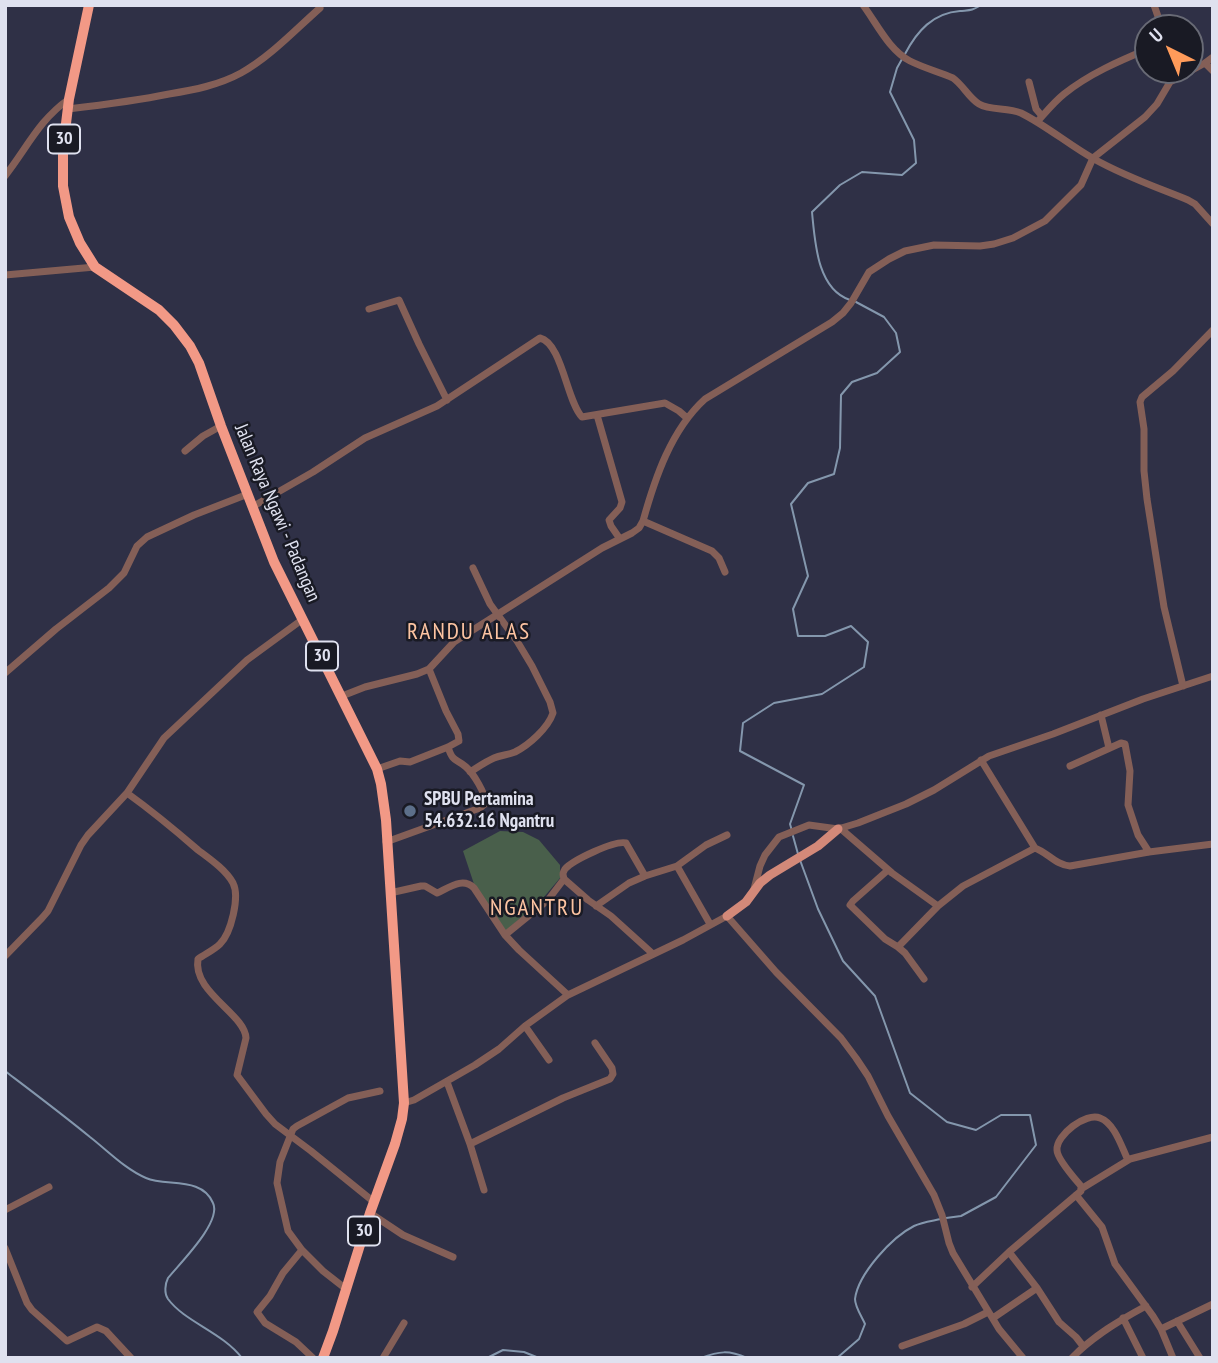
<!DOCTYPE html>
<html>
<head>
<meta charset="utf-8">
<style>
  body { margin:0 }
  #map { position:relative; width:1218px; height:1363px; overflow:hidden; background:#2f3046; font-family:"PT Sans Narrow",sans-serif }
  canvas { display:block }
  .frame { position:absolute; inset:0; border:7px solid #dfe1ef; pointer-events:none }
  .north { position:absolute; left:1134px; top:14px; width:70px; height:70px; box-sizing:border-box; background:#191a24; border:2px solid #686a75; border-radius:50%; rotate:317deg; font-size:19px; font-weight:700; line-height:28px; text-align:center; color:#dfe1ef }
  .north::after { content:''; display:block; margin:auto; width:24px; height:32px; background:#ff9b5a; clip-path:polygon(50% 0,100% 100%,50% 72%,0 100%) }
</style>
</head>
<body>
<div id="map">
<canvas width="1218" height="1363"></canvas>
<div class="frame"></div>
<div class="north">U</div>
</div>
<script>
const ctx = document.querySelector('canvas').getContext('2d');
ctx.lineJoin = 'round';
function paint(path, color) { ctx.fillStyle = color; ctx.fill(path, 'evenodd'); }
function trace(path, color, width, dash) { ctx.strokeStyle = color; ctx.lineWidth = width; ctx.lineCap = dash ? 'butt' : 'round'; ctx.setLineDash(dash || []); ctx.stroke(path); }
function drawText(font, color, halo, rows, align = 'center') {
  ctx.font = font + ' "PT Sans Narrow",sans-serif'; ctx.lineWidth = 5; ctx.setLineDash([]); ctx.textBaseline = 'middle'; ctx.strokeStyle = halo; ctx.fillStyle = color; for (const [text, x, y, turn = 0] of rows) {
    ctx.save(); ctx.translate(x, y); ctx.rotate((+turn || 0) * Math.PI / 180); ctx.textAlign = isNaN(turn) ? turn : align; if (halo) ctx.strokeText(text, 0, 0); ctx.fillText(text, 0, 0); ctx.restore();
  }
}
paint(new Path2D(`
  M 500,831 L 523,832 L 539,840 L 560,865 L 560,878 L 544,897 L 506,931 L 474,884 L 463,851 Z`), '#495f4b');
trace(new Path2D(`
  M 905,54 C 917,31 933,13 960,11 C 971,10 971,11 981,5
  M 850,300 C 817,289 815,242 812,212 L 840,185 L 862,172 L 902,175 L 916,163 L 914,140 L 890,92 L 897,68 L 902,59
  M 792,831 L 790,824 L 804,785 L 740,751 L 743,723 L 774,703 L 822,694 L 864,667 L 868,642 L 851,626 L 825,636 L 798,636 L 793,609 L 808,576 L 791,504 L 808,483 L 834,474 L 840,448 L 841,395 L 852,382 L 877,373 L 900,352 L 896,333 L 884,317 L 856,302
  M 793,836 L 798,854
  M 800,860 L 818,909 L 843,961 L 875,996 L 910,1093 L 947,1122 L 976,1130 L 1001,1115 L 1030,1115 L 1036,1145 L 996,1197 L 961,1216 L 946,1218
  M 5,1071 C 34,1093 62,1114 90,1137 C 108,1151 125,1169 146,1178 C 166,1187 202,1176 213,1203 C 222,1222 180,1263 168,1278 C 165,1284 164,1293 168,1299 C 185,1322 222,1332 242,1358
  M 487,1358 L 503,1350 L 524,1352 L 539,1358
  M 701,1358 C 719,1351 729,1350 747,1358
  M 837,1358 L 859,1339 L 865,1324 C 862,1317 855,1307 855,1299 C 858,1274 892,1237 914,1226 C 922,1222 932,1221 941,1219`), '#8497ad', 2);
trace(new Path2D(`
  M 863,5 C 877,24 889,50 910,61 C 924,68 939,72 953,78 C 963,85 969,98 979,104 C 991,111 1007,107 1021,113 C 1047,126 1069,145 1094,159 C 1124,176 1156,187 1188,200 L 1195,204 L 1213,224
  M 1154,5 L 1162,28
  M 1205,63 L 1213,71
  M 1029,82 L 1036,109 L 1042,116
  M 68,109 C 102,105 135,101 169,94 C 194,90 219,85 241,73 C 270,57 295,30 320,8
  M 1037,122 C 1046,112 1054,102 1064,94 C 1089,74 1119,61 1148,49
  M 5,176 C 27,148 39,120 69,99
  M 5,275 L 95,267
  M 369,309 L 399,300 L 419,344 L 447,400
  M 597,415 L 622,502 L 620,508 L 609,520 L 611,526 L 620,539
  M 185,451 L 203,436 L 221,426
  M 252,507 L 313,472 L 365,438 L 437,406 L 540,338 C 562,343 567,402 582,417 L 665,403 L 679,411 L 687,418
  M 643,521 L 712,551 L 719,558 L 725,572
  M 5,673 L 56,629 L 109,588 L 124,573 L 137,546 L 147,537 L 194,515 L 248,494
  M 1183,686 L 1164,607 L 1147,499 L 1144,471 L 1144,429 L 1140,402 L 1142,397 L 1173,371 L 1213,330
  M 342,696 L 365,687 L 417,674 L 429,669 L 454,642 L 602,548 L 632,533 L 639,528 L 643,521 C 655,478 671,430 705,399 L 832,322 L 843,313 L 851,303 L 869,272 L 889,259 L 905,251 L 934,245 L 980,246 L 994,244 L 1013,238 L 1045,221 L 1081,185 L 1093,158 L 1145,117 L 1157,104 L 1170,82 L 1205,63 L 1213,57
  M 1101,715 L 1109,748
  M 981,760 L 1035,848 C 1048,853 1056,865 1070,866 L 1149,852 L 1213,844
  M 1070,766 L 1121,743 L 1125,744 L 1130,771 L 1128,805 L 1138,835 L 1149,852
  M 377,769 L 400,761 L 410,762 L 448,747 L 459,741 L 458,734 L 446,711 L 429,669
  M 470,772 C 478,767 485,762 494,758 C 501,755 508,755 515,752 C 529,745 548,728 553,713 L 550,702 L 532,666 L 517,641 L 490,604 L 473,568
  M 127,793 C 152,811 175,830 198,850 C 210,859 226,870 233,883 C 240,897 231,933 220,944 C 214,950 205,954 198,959 C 192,992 245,1014 246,1038 L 237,1075 L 266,1114 L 275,1124 L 311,1151 L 374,1202
  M 840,828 L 892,873 L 938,906
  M 386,842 L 480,808 L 486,803 C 485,793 474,774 466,767 C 456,758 453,763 448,747
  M 677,866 L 710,924
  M 888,870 L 853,901 L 850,905 L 885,939 L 898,947 L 938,906 L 963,886 L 1035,848
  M 564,879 L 588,900 L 611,916 L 653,954
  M 754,889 L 760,866 L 765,855 L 779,837 L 809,825 L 838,829 L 858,823 L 906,804 L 934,790 L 989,756 L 1053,734 L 1143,699 L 1213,676
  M 390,893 L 421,886 L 425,886 L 437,893 C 450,887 463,877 474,888 L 505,935 L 519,950 L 568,995
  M 596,906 L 629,883 L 645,876 L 677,866 L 706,845 L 727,835
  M 505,935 L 548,900 L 564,879 C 563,874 562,874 565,869 C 573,860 615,840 626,843 L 645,876
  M 898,947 L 905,953 L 924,979
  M 5,956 L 42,918 L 48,911 L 81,845 L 88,835 L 127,793 L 164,738 L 247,660 L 303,619
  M 525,1026 L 549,1060
  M 447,1082 L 470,1144 L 484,1190
  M 404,1103 L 414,1100 L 475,1065 L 499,1049 L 525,1026 L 568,995 L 683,940 L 727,916 L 776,972 L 841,1038 L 856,1058 L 868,1076 L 888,1116 L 934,1195 L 942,1215 L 949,1243 L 953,1253 L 999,1329 L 1023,1358
  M 470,1144 L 563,1098 L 610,1079 L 613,1074 L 612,1068 L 595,1043
  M 1081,1189 L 1130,1159
  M 1076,1195 L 1102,1227 L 1115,1264 L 1153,1316 L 1161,1329 L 1173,1358
  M 5,1210 L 49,1187
  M 370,1213 L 403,1235 L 453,1257
  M 5,1248 L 27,1303 L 32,1310 L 67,1341 L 97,1327 L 106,1331 L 131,1358
  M 302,1250 L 323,1271 L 346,1289
  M 1009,1252 L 1037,1288 L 1059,1322 L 1076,1337 L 1083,1346
  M 972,1287 L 1009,1252 L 1081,1191 L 1081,1186 C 1075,1179 1057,1159 1057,1150 C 1056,1135 1086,1112 1100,1118 C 1114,1123 1121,1145 1127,1158 L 1130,1159 L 1213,1137
  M 993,1318 L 1037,1288
  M 1123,1318 L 1143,1358
  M 1177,1321 L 1200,1358
  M 1161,1329 L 1213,1304
  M 902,1346 L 964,1324 L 988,1312
  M 313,1358 L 296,1342 L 265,1323 L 257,1312 L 270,1296 L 283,1273 L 302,1250 L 288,1231 L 277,1183 L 280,1162 L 293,1129 L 297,1126 L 348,1098 L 380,1091
  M 383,1358 L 404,1323
  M 1072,1358 C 1093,1336 1120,1320 1146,1306`), '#845f57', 7);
trace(new Path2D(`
  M 727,916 L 746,902 L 760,883 L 770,875 L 818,846 L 838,829`), '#d38979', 9);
trace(new Path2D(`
  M 89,5 L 69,99 L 63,148 L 63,186 L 69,217 L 80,243 L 95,267 L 159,310 L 174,325 L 190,346 L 199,363 L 221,426 L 274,562 L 377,769 L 381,784 L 386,820 L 404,1103 L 402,1119 L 395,1144 L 370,1213 L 333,1331 L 323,1358`), '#f29986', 10);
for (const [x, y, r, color] of [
  [410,811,7,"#5c6f8a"]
]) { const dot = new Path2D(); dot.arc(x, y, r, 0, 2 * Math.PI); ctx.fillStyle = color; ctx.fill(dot); trace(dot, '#191a24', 2.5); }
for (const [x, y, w] of [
  [64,139,32],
  [322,656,32],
  [364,1231,32]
]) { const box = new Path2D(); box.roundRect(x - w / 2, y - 14.5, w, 29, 5); ctx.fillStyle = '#191a24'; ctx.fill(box); trace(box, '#dfe1ef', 2); }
drawText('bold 18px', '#dfe1ef', null, [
  ["30",64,139],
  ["30",322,656],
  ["30",364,1231]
]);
drawText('19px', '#dfe1ef', '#191a24', [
  ["Jalan Raya Ngawi - Padangan",277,513,67]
]);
drawText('bold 19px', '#dfe1ef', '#191a24', [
  ["SPBU Pertamina",424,800],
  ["54.632.16 Ngantru",424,822]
], 'left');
ctx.letterSpacing = '2px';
drawText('23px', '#fdc4a2', '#191a24', [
  ["RANDU ALAS",469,632],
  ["NGANTRU",537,908]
]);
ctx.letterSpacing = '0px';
</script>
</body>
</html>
